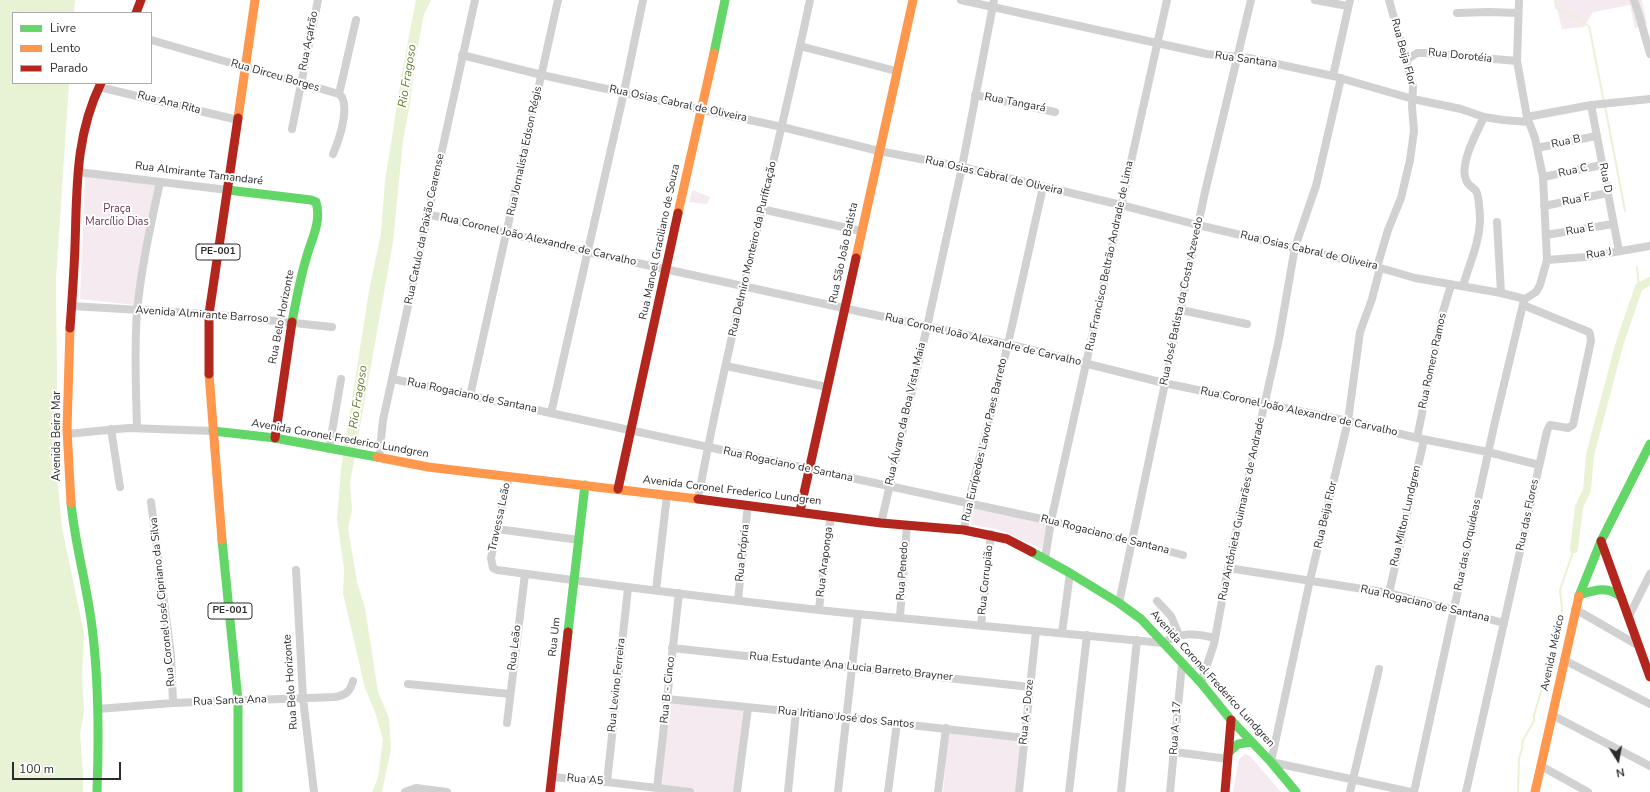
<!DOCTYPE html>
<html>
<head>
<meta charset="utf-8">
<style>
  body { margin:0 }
  #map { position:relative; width:1650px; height:792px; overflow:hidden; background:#fff; font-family:"Nunito Sans",sans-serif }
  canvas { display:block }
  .legend { position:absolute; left:12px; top:12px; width:140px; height:72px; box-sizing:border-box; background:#fff; border:1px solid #ababab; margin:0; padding:5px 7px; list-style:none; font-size:12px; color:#2c2c2c }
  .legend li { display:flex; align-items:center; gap:8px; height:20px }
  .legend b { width:20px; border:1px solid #ababab }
  .north { position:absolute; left:1598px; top:740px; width:40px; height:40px; -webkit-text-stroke:3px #fff; paint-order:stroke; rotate:169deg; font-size:11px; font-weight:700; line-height:16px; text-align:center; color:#2c2c2c }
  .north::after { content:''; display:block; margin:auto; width:14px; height:18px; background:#2c2c2c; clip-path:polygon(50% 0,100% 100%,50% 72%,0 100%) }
  .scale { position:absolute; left:12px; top:762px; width:109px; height:18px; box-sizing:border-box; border:2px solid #2c2c2c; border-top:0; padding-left:5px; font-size:12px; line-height:14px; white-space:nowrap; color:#2c2c2c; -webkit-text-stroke:3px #fff; paint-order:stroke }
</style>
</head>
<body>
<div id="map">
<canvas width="1650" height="792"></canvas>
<ul class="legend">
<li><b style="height:5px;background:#63d668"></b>Livre</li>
<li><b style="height:5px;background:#ff974d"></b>Lento</li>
<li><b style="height:5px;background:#b3261e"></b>Parado</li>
</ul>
<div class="north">N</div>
<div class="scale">100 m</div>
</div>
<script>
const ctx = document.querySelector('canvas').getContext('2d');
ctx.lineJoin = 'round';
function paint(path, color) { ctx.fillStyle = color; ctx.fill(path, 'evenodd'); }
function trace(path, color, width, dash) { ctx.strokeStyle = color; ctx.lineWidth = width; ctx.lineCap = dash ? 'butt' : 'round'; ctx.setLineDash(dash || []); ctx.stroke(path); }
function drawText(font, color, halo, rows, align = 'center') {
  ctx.font = font + ' "Nunito Sans",sans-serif'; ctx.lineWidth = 4; ctx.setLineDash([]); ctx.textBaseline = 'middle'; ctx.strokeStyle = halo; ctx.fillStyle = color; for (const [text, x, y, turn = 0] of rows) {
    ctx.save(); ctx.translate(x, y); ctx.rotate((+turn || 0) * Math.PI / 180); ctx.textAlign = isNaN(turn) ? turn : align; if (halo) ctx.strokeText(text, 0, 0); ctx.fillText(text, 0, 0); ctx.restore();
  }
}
paint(new Path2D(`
  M 1555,0 L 1642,0 L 1647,24 L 1635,28 L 1630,5 L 1593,12 L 1584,27 L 1562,29 Z
  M 85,176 L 156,185 L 135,305 L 80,299 Z
  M 692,190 L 710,197 L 707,204 L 689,202 Z
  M 974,501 L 1049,518 L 1042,549 L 997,529 L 971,525 Z
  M 669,703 L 745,710 L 736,792 L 698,792 L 660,788 Z
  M 949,732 L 1022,741 L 1017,792 L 943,792 Z
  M 1245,754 L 1250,756 L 1281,792 L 1233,792 L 1239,759 Z`), '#f4eaf0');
paint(new Path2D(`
  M 0,0 L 75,0 L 74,13 L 13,13 L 13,83 L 69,83 L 56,279 L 57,374 L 56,465 L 62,528 L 84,633 L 82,677 L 84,712 L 80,734 L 83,773 L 83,792 L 0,792 Z
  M 416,0 L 431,0 L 424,14 L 415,62 L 410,104 L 403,140 L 393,242 L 350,483 L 352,510 L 348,528 L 357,582 L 365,608 L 378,692 L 389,718 L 391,749 L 383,787 L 382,792 L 372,792 L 378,778 L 383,739 L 375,712 L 365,688 L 343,593 L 344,568 L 337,519 L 341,469 L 369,291 L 381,233 L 385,181 L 403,67 Z`), '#e8f2d4');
trace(new Path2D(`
  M 1555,0 L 1556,8 L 1567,13 L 1589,26 L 1604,102
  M 1605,106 L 1625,211
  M 1637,267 L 1639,287
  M 1518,792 L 1519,758 L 1522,749 L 1523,740 L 1534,721 L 1534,715 L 1542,688 L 1547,662 L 1561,625 L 1562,608 L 1560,590 L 1574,549`), '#e8f2d4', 2);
trace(new Path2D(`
  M 1574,549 L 1579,507 L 1587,490 L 1590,455 L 1620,342 L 1639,287 L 1650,281`), '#e8f2d4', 8);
trace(new Path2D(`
  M 961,0 L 1207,54 L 1249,58 L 1333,76 L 1413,99 L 1461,109 L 1484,117 L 1503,120 L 1529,122
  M 1315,0 L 1348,6
  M 1519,0 L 1517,61 L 1527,117 L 1535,138 L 1543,177 L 1547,260 L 1540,285 L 1536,292 L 1525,299
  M 1634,0 L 1639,15 L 1650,54
  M 1457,13 L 1489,12 L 1518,13
  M 151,40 L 339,94 L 342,97 C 349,111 339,140 333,154
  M 800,46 L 896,71
  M 462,55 L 542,75 L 782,127 L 879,151 L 962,167 L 1121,205 L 1198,225 L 1377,267 L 1415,278 L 1501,293 L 1525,299
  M 1405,61 L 1417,53 L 1425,53 L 1517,61
  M 1333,76 L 1350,0
  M 99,87 L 238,120
  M 339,94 L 356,20
  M 975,95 L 1055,112
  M 1591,105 L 1619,251
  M 1527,117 L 1591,105 L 1650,99
  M 292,129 L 318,0
  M 1537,148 L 1596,136
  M 78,172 L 228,190
  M 1543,177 L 1602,165
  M 1544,206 L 1608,193
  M 761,209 L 861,231
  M 427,214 L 587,252 L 1008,344 L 1164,383 L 1348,421 L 1417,438 L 1488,452 L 1539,465
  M 1497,222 L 1501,293
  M 1546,235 L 1613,224
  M 1547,260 L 1586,257 L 1650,246
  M 1377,267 L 1388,230 L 1401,198 L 1410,160 L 1414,131 L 1412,107 L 1413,86 L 1389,0
  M 1380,268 L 1372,299 L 1360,332 L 1348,421 L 1310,580 L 1271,762 L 1411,792
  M 1463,286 C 1469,264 1479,245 1480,221 C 1480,215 1479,196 1476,191 C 1473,187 1468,186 1466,180 C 1459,164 1477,132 1484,117
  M 71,306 L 209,314 L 332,327
  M 1181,310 L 1247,324
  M 726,366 L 827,387
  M 393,379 L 1051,521 L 1183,555
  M 470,396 L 558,0
  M 551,413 L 624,92 L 643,0
  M 137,428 C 136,390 134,350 137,312 C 141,268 151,224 160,182
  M 111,429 L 120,487
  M 67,434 L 128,428 L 213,431
  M 1417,438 L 1442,315 L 1451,285
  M 329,449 L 341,379
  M 379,458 L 383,420 L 475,0
  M 509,477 L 491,558 L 493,568 L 497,570 C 617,586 737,602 858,614 C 960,624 1061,633 1163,643 C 1180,632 1196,633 1215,638
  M 698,499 C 729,331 775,167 810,0
  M 151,502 L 171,655 L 173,703
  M 881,523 L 927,327 L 962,167 L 994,0
  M 497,529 L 579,540
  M 964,530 L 968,504 L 1008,344 L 1043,187
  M 1045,559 L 1051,521 L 1167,0
  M 1228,568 L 1389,593 L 1504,623
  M 296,570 L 303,698 L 314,792
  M 656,590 L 667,495
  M 1389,593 L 1424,440
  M 738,600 L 748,505
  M 1157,601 L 1171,616 L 1179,635
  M 1119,603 L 1205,192 L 1251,0
  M 819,609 L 825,556 L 831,516
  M 1575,609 L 1639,646
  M 1629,616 L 1650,574
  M 900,617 L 907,525
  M 981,626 L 991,534
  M 1062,633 L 1070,573
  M 672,648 L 1030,687
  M 1564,660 L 1650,704
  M 1201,683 L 1214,644 L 1228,568 L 1279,339 L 1295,247 L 1316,186 L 1341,78
  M 408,684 L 510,694
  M 667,699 L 796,712 L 1025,738
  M 98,709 L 173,703 L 335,697 C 346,695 350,692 353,681
  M 1552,715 L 1650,766
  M 507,723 L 525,574
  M 1175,752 L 1228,759
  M 1541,766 L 1588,792
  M 552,777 L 607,782 L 690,792
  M 607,782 L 628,588
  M 657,788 L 679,593
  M 405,792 L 416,788 L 447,792
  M 737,792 L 748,708
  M 788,792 L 796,712
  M 838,792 L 858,614
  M 888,792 L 897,723
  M 938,792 L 946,728
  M 1019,792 L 1036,631
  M 1069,792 L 1087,635
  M 1121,792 L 1137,640
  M 1170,792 L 1182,664
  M 1350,792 L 1379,669
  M 1414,792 L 1494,426 L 1524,300
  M 1466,792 L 1547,431 L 1550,425 L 1568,428 L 1573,425 L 1591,341 L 1590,334 L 1589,332 L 1523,305`), '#d1d1d1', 8);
trace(new Path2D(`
  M 714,53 L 725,0
  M 228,190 L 311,200 L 316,202 C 322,222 311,240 306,259 C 300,279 296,301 292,322
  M 213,431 L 275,438 L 377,457
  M 71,503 C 75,545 87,585 92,627 C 99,682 99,737 97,792
  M 222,540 L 238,700 L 238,792
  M 1032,552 L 1070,573 L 1119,603 L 1141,619 L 1201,683 L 1231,720 L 1271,762 L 1296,792
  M 1579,595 C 1595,590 1609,585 1622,598
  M 1579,596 L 1601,541 L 1650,444
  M 568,632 L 585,485
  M 1228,753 L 1238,744 L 1252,742`), '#63d668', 9);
trace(new Path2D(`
  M 238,118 L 255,0
  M 678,213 L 714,53
  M 856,258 L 913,0
  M 70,328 L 67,429 L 71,503
  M 209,374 L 222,540
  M 377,457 L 428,467 L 698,499
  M 1535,792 L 1579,596`), '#ff974d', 9);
trace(new Path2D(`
  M 136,13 L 141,0
  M 70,328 C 72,301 74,274 75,246 C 77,189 75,136 101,83
  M 209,374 L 209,314 L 238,118
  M 275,438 L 292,322
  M 618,489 L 678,213
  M 698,499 L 881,523 L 964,530 L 1007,539 L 1032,552
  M 800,511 L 856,258
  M 1601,541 L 1650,677
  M 550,792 L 568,632
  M 1225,792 L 1231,720`), '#b3261e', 9);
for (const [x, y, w] of [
  [218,252,44],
  [230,611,44]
]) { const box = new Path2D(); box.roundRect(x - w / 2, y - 8, w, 16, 3); ctx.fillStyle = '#fff'; ctx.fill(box); trace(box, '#2c2c2c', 1); }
drawText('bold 10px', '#2c2c2c', null, [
  ["PE-001",218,252],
  ["PE-001",230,611]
]);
drawText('11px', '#2c2c2c', '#fff', [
  ["Rua Açafrão",309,41,-79],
  ["Rua Beija Flor",1403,52,75],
  ["Rua Dorotéia",1460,56,6],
  ["Rua Santana",1246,60,8],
  ["Rua Dirceu Borges",275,76,16],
  ["Rua Ana Rita",169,103,14],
  ["Rua Tangará",1015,103,11],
  ["Rua Osias Cabral de Oliveira",678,104,12],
  ["Rua B",1566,142,-12],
  ["Rua Jornalista Edson Régis",525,151,-78],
  ["Rua C",1573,171,-12],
  ["Rua Almirante Tamandaré",199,174,7],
  ["Rua Osias Cabral de Oliveira",994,176,13],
  ["Rua D",1605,178,79],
  ["Rua F",1576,200,-11],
  ["Rua Catulo da Paixão Cearense",425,229,-78],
  ["Rua E",1580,230,-10],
  ["Rua Coronel João Alexandre de Carvalho",538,240,13],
  ["Rua Manoel Graciliano de Souza",660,242,-78],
  ["Rua Delmiro Monteiro da Purificação",753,249,-77],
  ["Rua Osias Cabral de Oliveira",1309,251,13],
  ["Rua São João Batista",844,253,-78],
  ["Rua J",1599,254,-9],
  ["Rua Francisco Beltrão Andrade de Lima",1110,256,-78],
  ["Rua José Batista da Costa Azevedo",1182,301,-78],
  ["Avenida Almirante Barroso",202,315,4],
  ["Rua Belo Horizonte",282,317,-79],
  ["Rua Coronel João Alexandre de Carvalho",983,340,13],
  ["Rua Romero Ramos",1433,361,-78],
  ["Rua Rogaciano de Santana",472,396,12],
  ["Rua Coronel João Alexandre de Carvalho",1299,412,12],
  ["Rua Álvaro da Boa Vista Maia",906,414,-77],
  ["Avenida Beira Mar",57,436,-90],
  ["Avenida Coronel Frederico Lundgren",340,439,10],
  ["Rua Eurípedes Lavor Paes Barreto",985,440,-77],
  ["Rua Rogaciano de Santana",788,465,12],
  ["Avenida Coronel Frederico Lundgren",732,491,7],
  ["Rua Antônieta Guimarães de Andrade",1242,509,-78],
  ["Rua Beija Flor",1326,515,-77],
  ["Rua das Flores",1528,515,-78],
  ["Rua Milton Lundgren",1406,516,-77],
  ["Travessa Leão",500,517,-78],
  ["Rua Rogaciano de Santana",1105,535,14],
  ["Rua das Orquídeas",1468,545,-78],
  ["Rua Própria",743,553,-84],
  ["Rua Araponga",825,562,-83],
  ["Rua Penedo",903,571,-86],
  ["Rua Corrupião",986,580,-84],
  ["Rua Coronel José Cipriano da Silva",163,602,-96],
  ["Rua Rogaciano de Santana",1425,604,13],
  ["Rua Um",555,637,-84],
  ["Rua Leão",515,648,-83],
  ["Avenida México",1553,653,-78],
  ["Rua Estudante Ana Lucia Barreto Brayner",851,667,6],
  ["Avenida Coronel Frederico Lundgren",1212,679,48],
  ["Rua Belo Horizonte",291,682,-94],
  ["Rua Levino Ferreira",617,685,-84],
  ["Rua B - Cinco",668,690,-84],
  ["Rua Santa Ana",230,701,-2],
  ["Rua A - Doze",1027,712,-84],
  ["Rua Iritiano José dos Santos",846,718,6],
  ["Rua A - 17",1176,728,-86],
  ["Rua A5",585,780,5]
]);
drawText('11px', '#6a3751', '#fff', [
  ["Praça",117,209],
  ["Marcílio Dias",117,222]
]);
drawText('italic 12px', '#638030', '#fff', [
  ["Rio Fragoso",408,76,-81],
  ["Rio Fragoso",359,397,-81]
]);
</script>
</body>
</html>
